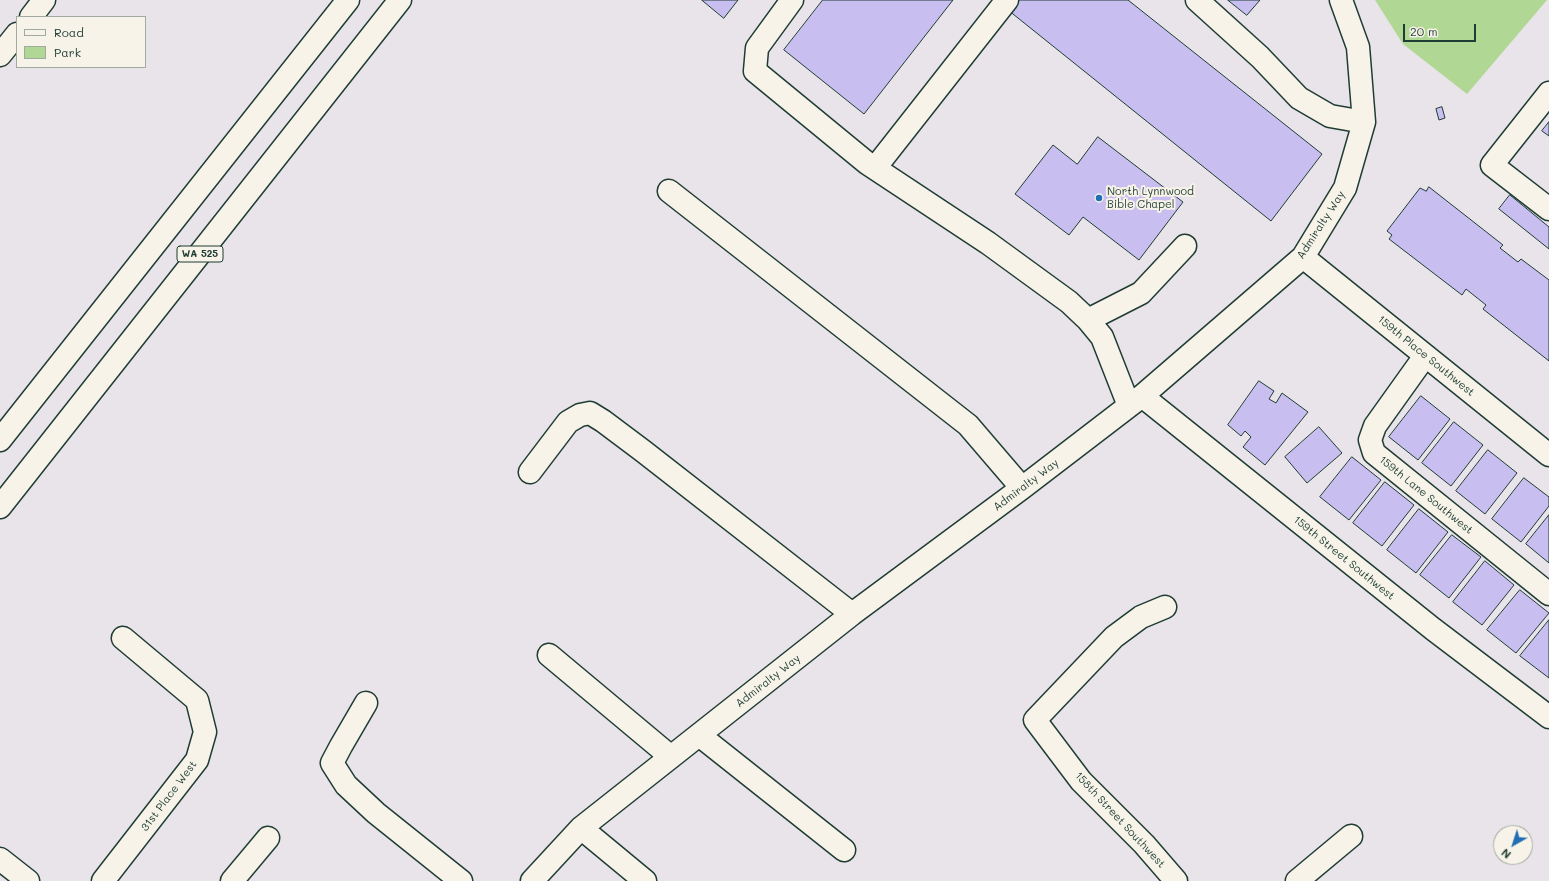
<!DOCTYPE html>
<html>
<head>
<meta charset="utf-8">
<style>
  body { margin:0 }
  #map { position:relative; width:1549px; height:881px; overflow:hidden; background:#e9e3ea; font-family:Mali,sans-serif }
  canvas { display:block }
  .legend { position:absolute; left:16px; top:16px; width:130px; height:52px; box-sizing:border-box; background:#f7f3e8; border:1px solid #a1aaa0; margin:0; padding:5px 7px; list-style:none; font-size:12px; color:#1f3d34 }
  .legend li { display:flex; align-items:center; gap:8px; height:20px }
  .legend b { width:20px; border:1px solid #a1aaa0 }
  .north { position:absolute; left:1493px; top:825px; width:40px; height:40px; box-sizing:border-box; background:#f7f3e8; border:1px solid #a1aaa0; border-radius:50%; rotate:219deg; font-size:11px; font-weight:700; line-height:16px; text-align:center; color:#1f3d34 }
  .north::after { content:''; display:block; margin:auto; width:14px; height:18px; background:#1f6fb2; clip-path:polygon(50% 0,100% 100%,50% 72%,0 100%) }
  .scale { position:absolute; left:1403px; top:24px; width:73px; height:18px; box-sizing:border-box; border:2px solid #1f3d34; border-top:0; padding-left:5px; font-size:12px; line-height:14px; white-space:nowrap; color:#1f3d34; -webkit-text-stroke:3px #f7f3e8; paint-order:stroke }
</style>
</head>
<body>
<div id="map">
<canvas width="1549" height="881"></canvas>
<ul class="legend">
<li><b style="height:5px;background:#f7f3e8"></b>Road</li>
<li><b style="height:11px;background:#b0d793"></b>Park</li>
</ul>
<div class="north">N</div>
<div class="scale">20 m</div>
</div>
<script>
const ctx = document.querySelector('canvas').getContext('2d');
ctx.lineJoin = 'round';
function paint(path, color) { ctx.fillStyle = color; ctx.fill(path, 'evenodd'); }
function trace(path, color, width, dash) { ctx.strokeStyle = color; ctx.lineWidth = width; ctx.lineCap = dash ? 'butt' : 'round'; ctx.setLineDash(dash || []); ctx.stroke(path); }
function drawText(font, color, halo, rows, align = 'center') {
  ctx.font = font + ' Mali,sans-serif'; ctx.lineWidth = 4; ctx.setLineDash([]); ctx.textBaseline = 'middle'; ctx.strokeStyle = halo; ctx.fillStyle = color; for (const [text, x, y, turn = 0] of rows) {
    ctx.save(); ctx.translate(x, y); ctx.rotate((+turn || 0) * Math.PI / 180); ctx.textAlign = isNaN(turn) ? turn : align; if (halo) ctx.strokeText(text, 0, 0); ctx.fillText(text, 0, 0); ctx.restore();
  }
}
paint(new Path2D(`
  M 1375,0 L 1547,0 L 1467,94 L 1403,44 Z`), '#b0d793');
const building = new Path2D(`
  M 702,0 L 738,0 L 724,18 Z
  M 823,0 L 953,0 L 864,114 L 784,50 Z
  M 1007,0 L 1128,0 L 1322,154 L 1271,221 L 1003,6 Z
  M 1228,0 L 1260,0 L 1247,15 Z
  M 1442,107 L 1445,118 L 1439,120 L 1436,109 Z
  M 1549,122 L 1549,136 L 1542,131 Z
  M 1098,137 L 1183,202 L 1139,260 L 1083,217 L 1069,235 L 1015,194 L 1053,145 L 1077,164 Z
  M 1429,187 L 1503,245 L 1500,248 L 1518,262 L 1521,259 L 1549,280 L 1549,361 L 1483,309 L 1486,305 L 1466,289 L 1462,295 L 1389,239 L 1392,235 L 1387,231 L 1420,188 L 1426,191 Z
  M 1510,195 L 1549,227 L 1549,249 L 1499,209 Z
  M 1259,381 L 1274,391 L 1269,399 L 1276,403 L 1282,393 L 1308,412 L 1265,465 L 1243,447 L 1251,437 L 1245,431 L 1241,436 L 1228,425 Z
  M 1421,396 L 1450,419 L 1418,460 L 1389,437 Z
  M 1454,422 L 1483,445 L 1451,486 L 1422,463 Z
  M 1319,427 L 1342,453 L 1307,483 L 1285,457 Z
  M 1488,450 L 1517,473 L 1485,514 L 1456,491 Z
  M 1352,457 L 1381,480 L 1349,520 L 1320,497 Z
  M 1524,478 L 1549,497 L 1549,506 L 1521,542 L 1492,519 Z
  M 1385,482 L 1414,505 L 1382,546 L 1353,523 Z
  M 1419,509 L 1448,532 L 1416,573 L 1387,550 Z
  M 1549,515 L 1549,563 L 1526,544 Z
  M 1452,535 L 1481,557 L 1449,598 L 1420,575 Z
  M 1485,561 L 1514,585 L 1482,625 L 1453,602 Z
  M 1520,590 L 1549,613 L 1516,653 L 1487,630 Z
  M 1549,620 L 1549,678 L 1520,656 Z`);
paint(building, '#c8beef');
trace(building, '#1f3d34', 1);
const minor = new Path2D(`
  M 792,0 L 757,48 L 755,71 L 867,163 L 988,243 L 1069,302 L 1088,320 L 1102,337 L 1129,406
  M 1197,0 L 1260,57 L 1299,98 L 1330,116 L 1364,122
  M 31,17 L 44,0
  M 0,55 L 17,34
  M 1549,93 L 1492,165 L 1549,209
  M 875,168 L 1007,0
  M 669,191 L 968,425 L 1022,488
  M 1303,257 L 1549,455
  M 1088,320 L 1141,293 L 1185,246
  M 1425,356 L 1375,426 L 1370,440 L 1374,453 L 1549,594
  M 1142,396 L 1433,629 L 1549,717
  M 530,472 L 568,422 L 580,415 L 590,413 L 603,421 L 643,451 L 852,614
  M 1165,607 L 1141,617 L 1114,637 L 1035,720 L 1081,781 L 1144,844 L 1176,881
  M 549,655 L 671,757
  M 366,703 L 341,746 L 332,763 L 346,785 L 376,813 L 461,881
  M 699,735 L 844,850
  M 581,828 L 645,881
  M 0,859 L 28,881
  M 103,881 L 197,760 L 205,732 L 197,700 L 123,638
  M 232,881 L 268,838
  M 532,881 L 581,828 L 852,614 L 1022,488 L 1142,396 L 1303,257 L 1345,188 L 1364,122 L 1358,47 L 1341,0
  M 1297,881 L 1351,836`);
const highway = new Path2D(`
  M 0,440 L 348,0
  M 0,507 L 400,0`);
trace(minor, '#1f3d34', 25);
trace(highway, '#1f3d34', 25);
trace(minor, '#f7f3e8', 22);
trace(highway, '#f7f3e8', 22);
for (const [x, y, r, color] of [
  [1099,198,4,"#1f6fb2"]
]) { const dot = new Path2D(); dot.arc(x, y, r, 0, 2 * Math.PI); ctx.fillStyle = color; ctx.fill(dot); trace(dot, '#f7f3e8', 1.5); }
for (const [x, y, w] of [
  [200,254,46]
]) { const box = new Path2D(); box.roundRect(x - w / 2, y - 8, w, 16, 3); ctx.fillStyle = '#f7f3e8'; ctx.fill(box); trace(box, '#1f3d34', 1); }
drawText('bold 10px', '#1f3d34', null, [
  ["WA 525",200,254]
]);
drawText('11px', '#1f3d34', '#f7f3e8', [
  ["North Lynnwood",1107,192],
  ["Bible Chapel",1107,205]
], 'left');
drawText('11px', '#1f3d34', '#f7f3e8', [
  ["Admiralty Way",1321,225,-57],
  ["159th Place Southwest",1426,356,39],
  ["Admiralty Way",1026,485,-37],
  ["159th Lane Southwest",1426,495,39],
  ["159th Street Southwest",1344,558,39],
  ["Admiralty Way",768,681,-38],
  ["31st Place West",169,796,-53],
  ["158th Street Southwest",1120,820,47]
]);
</script>
</body>
</html>
